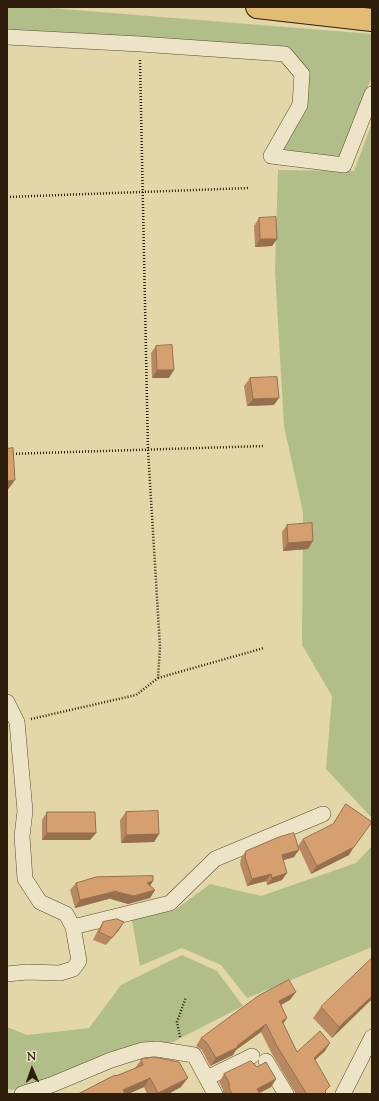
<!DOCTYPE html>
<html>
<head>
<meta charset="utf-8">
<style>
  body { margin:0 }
  #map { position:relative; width:379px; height:1101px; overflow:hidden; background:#e3d6a9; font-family:"Sorts Mill Goudy",serif }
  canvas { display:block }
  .frame { position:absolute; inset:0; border:8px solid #2e1e0b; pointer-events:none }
  .north { position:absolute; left:12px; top:1049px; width:40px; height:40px; -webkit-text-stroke:3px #ede4c7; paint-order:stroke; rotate:358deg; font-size:11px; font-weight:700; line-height:16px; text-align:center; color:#2e1e0b }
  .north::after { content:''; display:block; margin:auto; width:14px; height:18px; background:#2e1e0b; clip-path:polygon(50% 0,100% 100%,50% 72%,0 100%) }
</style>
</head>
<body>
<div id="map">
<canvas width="379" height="1101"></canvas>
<div class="frame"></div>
<div class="north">N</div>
</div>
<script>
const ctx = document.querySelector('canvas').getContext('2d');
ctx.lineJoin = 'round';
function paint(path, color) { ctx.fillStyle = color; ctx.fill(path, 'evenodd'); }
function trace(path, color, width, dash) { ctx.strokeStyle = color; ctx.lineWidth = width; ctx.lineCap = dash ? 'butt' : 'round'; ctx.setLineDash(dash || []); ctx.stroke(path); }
paint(new Path2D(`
  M 7,7 L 38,7 L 372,34 L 372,76 L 341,158 L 284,150 L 304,106 L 289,49 L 7,31 Z
  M 372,123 L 372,818 L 326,769 L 332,696 L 302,645 L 303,512 L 284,426 L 275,271 L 278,170 L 354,171 Z
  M 372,846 L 372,947 L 247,998 L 221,965 L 182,948 L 140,966 L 132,920 L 175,910 L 210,884 L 261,896 L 356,863 Z
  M 182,955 L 217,971 L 243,1006 L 169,1044 L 135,1044 L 55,1079 L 13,1090 L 7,1089 L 7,1027 L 27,1035 L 89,1028 L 121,985 Z`), '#b2be8a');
const street = new Path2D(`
  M 7,37 L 140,44 L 285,54 L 302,74 L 300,105 L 271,156 L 344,165 L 372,94
  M 7,702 L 17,722 L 25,811 L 22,836 L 25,879 L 40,902 L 66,914 L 73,927 L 79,961 L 73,969 L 60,973 L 27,972 L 7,974
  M 73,927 L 170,903 L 215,859 L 323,814
  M 266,1061 L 286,1094
  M 207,1078 L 252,1056
  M 22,1094 L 51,1085 L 111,1060 L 143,1050 L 157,1049 L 194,1055 L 215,1094
  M 343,1094 L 372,1037`);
const highway = new Path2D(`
  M 257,7 L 372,20`);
trace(street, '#5b4c32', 16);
trace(highway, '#2e1e0b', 24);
trace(new Path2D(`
  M 7,197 L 249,188
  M 7,454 L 264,446
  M 158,678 L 264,648
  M 31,719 L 136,695 L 158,678 L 160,647 L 148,450 L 140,60
  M 180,1037 L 177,1022 L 186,997`), '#2e1e0b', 2.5, [1, 2]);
trace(street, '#ede4c7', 15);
trace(highway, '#e2bb74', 22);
paint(new Path2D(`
  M 259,218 L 277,239 L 272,246 L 255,247 L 254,226 Z
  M 156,346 L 169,378 L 152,378 L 151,353 Z
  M 250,378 L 274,405 L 247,406 L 244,386 Z
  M 287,525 L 308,549 L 283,551 L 282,532 Z
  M 47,812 L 96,833 L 90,840 L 42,840 L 42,820 Z
  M 126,812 L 159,834 L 154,842 L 121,843 L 120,820 Z
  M 303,839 L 349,855 L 311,874 L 298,846 L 294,857 L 284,860 L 282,880 L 267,885 L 266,881 L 247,886 L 240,864 L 241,858 L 246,851 L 298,846 Z
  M 153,881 L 150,886 L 155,890 L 150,898 L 128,904 L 111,899 L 112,898 L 75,908 L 70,890 L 76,883 Z
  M 103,922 L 119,930 L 106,945 L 93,940 L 98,930 Z
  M 372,999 L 332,1038 L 313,1018 L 321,1007 Z
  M 290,1000 L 281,1005 L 283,1024 L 297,1052 L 325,1051 L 315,1060 L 326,1094 L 296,1094 L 272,1054 L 261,1032 L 236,1050 L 233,1055 L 210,1066 L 202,1050 L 196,1046 L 201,1038 Z
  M 141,1060 L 181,1087 L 168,1094 L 147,1094 L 144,1087 L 128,1094 L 78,1094 L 135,1068 Z
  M 257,1067 L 276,1079 L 271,1087 L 260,1093 L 260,1094 L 223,1094 L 223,1090 L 219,1082 L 224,1074 Z`), '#b88960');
paint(new Path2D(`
  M 260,239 L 277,239 L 272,246 L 255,247 Z
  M 157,370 L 174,370 L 169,378 L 152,378 Z
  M 279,398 L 274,405 L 247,406 L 253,399 Z
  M 15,480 L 7,491 L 7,481 Z
  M 313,541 L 308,549 L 283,551 L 288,543 Z
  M 47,833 L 96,833 L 90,840 L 42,840 Z
  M 159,834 L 154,842 L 121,843 L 126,835 Z
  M 354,847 L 349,855 L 311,874 L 317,866 Z
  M 299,850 L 294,857 L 277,862 L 282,855 Z
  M 287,873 L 282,880 L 267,885 L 272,878 Z
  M 271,874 L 266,881 L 247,886 L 252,879 Z
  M 153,881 L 148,889 L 147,883 Z
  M 155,890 L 150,898 L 128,904 L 111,899 L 117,892 Z
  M 117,891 L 112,898 L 75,908 L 80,900 Z
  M 124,922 L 119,930 L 106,945 L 112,938 Z
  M 296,992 L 290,1000 L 273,1009 L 279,1001 Z
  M 372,996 L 372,999 L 332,1038 L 339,1027 Z
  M 287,1018 L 282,1026 L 282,1021 Z
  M 266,1024 L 261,1032 L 236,1050 L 233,1055 L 210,1066 L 216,1058 L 237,1046 Z
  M 330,1043 L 325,1051 L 308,1066 L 314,1058 Z
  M 150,1078 L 144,1087 L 128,1094 L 120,1094 L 123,1090 Z
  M 188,1078 L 181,1087 L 168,1094 L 157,1094 Z
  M 276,1079 L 271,1087 L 257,1094 L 257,1089 Z`), '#966f4e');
const building = new Path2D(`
  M 276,217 L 277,239 L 260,239 L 259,218 Z
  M 172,345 L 174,370 L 157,370 L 156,346 Z
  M 277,377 L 279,398 L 253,399 L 250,378 Z
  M 13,448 L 15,480 L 7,481 L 7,449 Z
  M 312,523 L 313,541 L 288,543 L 287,525 Z
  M 346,804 L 372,822 L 354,847 L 317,866 L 303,839 L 333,824 Z
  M 158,811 L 159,834 L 126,835 L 126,812 Z
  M 47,812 L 95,812 L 96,833 L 47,833 Z
  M 294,833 L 299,850 L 282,855 L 287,873 L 272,878 L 271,874 L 252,879 L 245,857 L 246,851 L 279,837 Z
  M 153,876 L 153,881 L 147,883 L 155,890 L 134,896 L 117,892 L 117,891 L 80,900 L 76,883 L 96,877 Z
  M 117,919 L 124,922 L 112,938 L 99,932 L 103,922 Z
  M 372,958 L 372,996 L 339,1027 L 321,1007 Z
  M 289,980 L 296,992 L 279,1001 L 287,1018 L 282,1021 L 297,1052 L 320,1031 L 330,1043 L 314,1058 L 330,1086 L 325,1091 L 326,1094 L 304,1094 L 306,1093 L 277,1046 L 266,1024 L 237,1046 L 238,1047 L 216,1058 L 207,1043 L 201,1038 L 258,996 Z
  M 153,1057 L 179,1062 L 188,1078 L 158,1093 L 150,1078 L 123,1090 L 125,1094 L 78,1094 L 115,1075 L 116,1076 L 143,1065 L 141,1060 Z
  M 251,1061 L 257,1067 L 266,1062 L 276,1079 L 257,1089 L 260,1094 L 232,1094 L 229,1088 L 229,1082 L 224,1074 Z`);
paint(building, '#d69f70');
trace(building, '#966f4e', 1);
</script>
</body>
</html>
